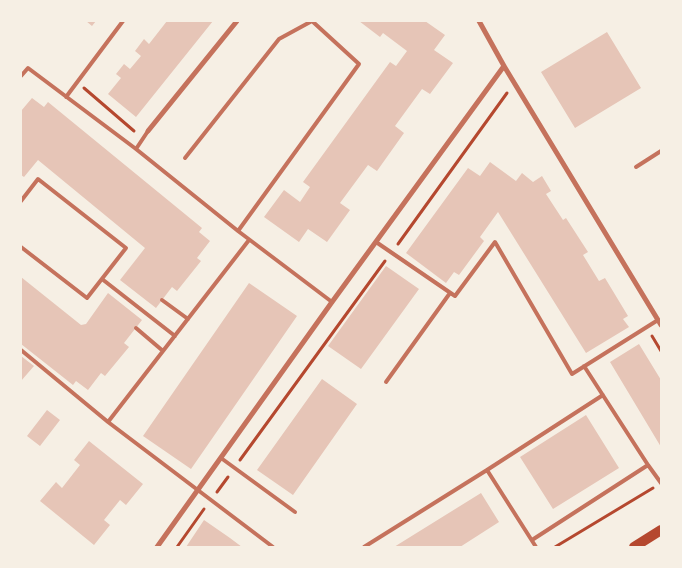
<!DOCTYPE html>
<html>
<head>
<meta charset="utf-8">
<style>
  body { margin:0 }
  #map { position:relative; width:682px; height:568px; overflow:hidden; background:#f6efe4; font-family:"DM Sans",sans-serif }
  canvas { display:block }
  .frame { position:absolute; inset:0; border:22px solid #f6efe4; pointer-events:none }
</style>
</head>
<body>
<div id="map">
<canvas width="682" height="568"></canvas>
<div class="frame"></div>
</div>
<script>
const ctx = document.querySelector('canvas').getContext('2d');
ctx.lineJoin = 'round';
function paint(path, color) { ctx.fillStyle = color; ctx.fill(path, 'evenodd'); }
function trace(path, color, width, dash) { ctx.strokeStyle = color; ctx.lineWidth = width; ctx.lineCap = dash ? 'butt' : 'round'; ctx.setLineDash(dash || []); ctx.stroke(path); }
paint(new Path2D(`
  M 86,21 L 96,21 L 92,26 Z
  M 167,21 L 213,21 L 136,117 L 108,94 L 121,78 L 116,74 L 124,64 L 130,69 L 141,56 L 135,51 L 144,39 L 149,44 Z
  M 359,21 L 425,21 L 445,35 L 434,50 L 453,63 L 430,94 L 422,89 L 395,126 L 404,133 L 377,171 L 368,165 L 340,203 L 350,210 L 327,242 L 308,229 L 299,242 L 264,217 L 284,190 L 300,202 L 310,187 L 303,182 L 390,62 L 396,66 L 407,51 L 383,33 L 380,37 Z
  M 607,32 L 641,88 L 575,128 L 541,72 Z
  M 32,98 L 44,107 L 48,102 L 202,228 L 199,232 L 210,241 L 197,258 L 201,261 L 177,291 L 172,287 L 156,308 L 120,280 L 145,248 L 38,160 L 24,177 L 21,175 L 21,111 Z
  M 490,162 L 516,181 L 522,173 L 533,182 L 542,176 L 551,191 L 546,194 L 563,220 L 566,218 L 588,252 L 583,255 L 599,281 L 605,278 L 628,316 L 623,319 L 629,327 L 586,353 L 498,212 L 480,237 L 484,241 L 459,275 L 454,272 L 446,283 L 406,253 L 468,168 L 480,176 Z
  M 386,266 L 419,289 L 361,369 L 328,346 Z
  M 21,277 L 81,325 L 86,324 L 108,293 L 142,320 L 124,343 L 129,347 L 105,376 L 101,373 L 88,390 L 76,381 L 73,385 L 21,344 Z
  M 249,283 L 297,316 L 191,469 L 143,436 Z
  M 639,344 L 661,380 L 661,447 L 610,362 Z
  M 21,356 L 34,366 L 21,381 Z
  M 322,379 L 357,404 L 293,495 L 257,470 Z
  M 47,410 L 60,420 L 40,446 L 27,436 Z
  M 586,415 L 619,468 L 553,509 L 520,457 Z
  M 89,441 L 143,484 L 126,505 L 120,500 L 104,520 L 110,525 L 94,545 L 40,501 L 56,482 L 62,488 L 80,465 L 74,460 Z
  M 481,493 L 499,522 L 460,547 L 394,547 Z
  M 204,520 L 230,538 L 242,547 L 186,547 Z`), '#e6c5b7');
trace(new Path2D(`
  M 84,88 L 134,131
  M 398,244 L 507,93
  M 652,336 L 661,351
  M 240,460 L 385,261
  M 217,492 L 228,477
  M 177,547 L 204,509
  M 555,547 L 653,488`), '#b5482f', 3);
trace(new Path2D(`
  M 312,21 L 359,64 L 238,231 L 332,302
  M 21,76 L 28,68 L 136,149 L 238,231
  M 66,97 L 123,21
  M 136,149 L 148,131
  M 185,158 L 279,39 L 312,21
  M 636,167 L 661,151
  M 21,201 L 38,179 L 126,248 L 87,298 L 21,247
  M 376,242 L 455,296 L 495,242 L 572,374 L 658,320
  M 102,279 L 175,336
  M 162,300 L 188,319
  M 136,328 L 163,351
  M 21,350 L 108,422 L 273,547
  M 584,366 L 648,465
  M 386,382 L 450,293
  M 108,422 L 249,240
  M 221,458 L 295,512
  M 487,470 L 603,395
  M 532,540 L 648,465 L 661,483
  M 364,547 L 487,470 L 536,547`), '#c5725c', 4);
trace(new Path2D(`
  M 479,21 L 504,66 L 661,325
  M 148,131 L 237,21
  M 157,547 L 332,302 L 504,66`), '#c5725c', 5);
trace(new Path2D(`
  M 634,547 L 661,530`), '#b5482f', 10);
</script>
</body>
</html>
